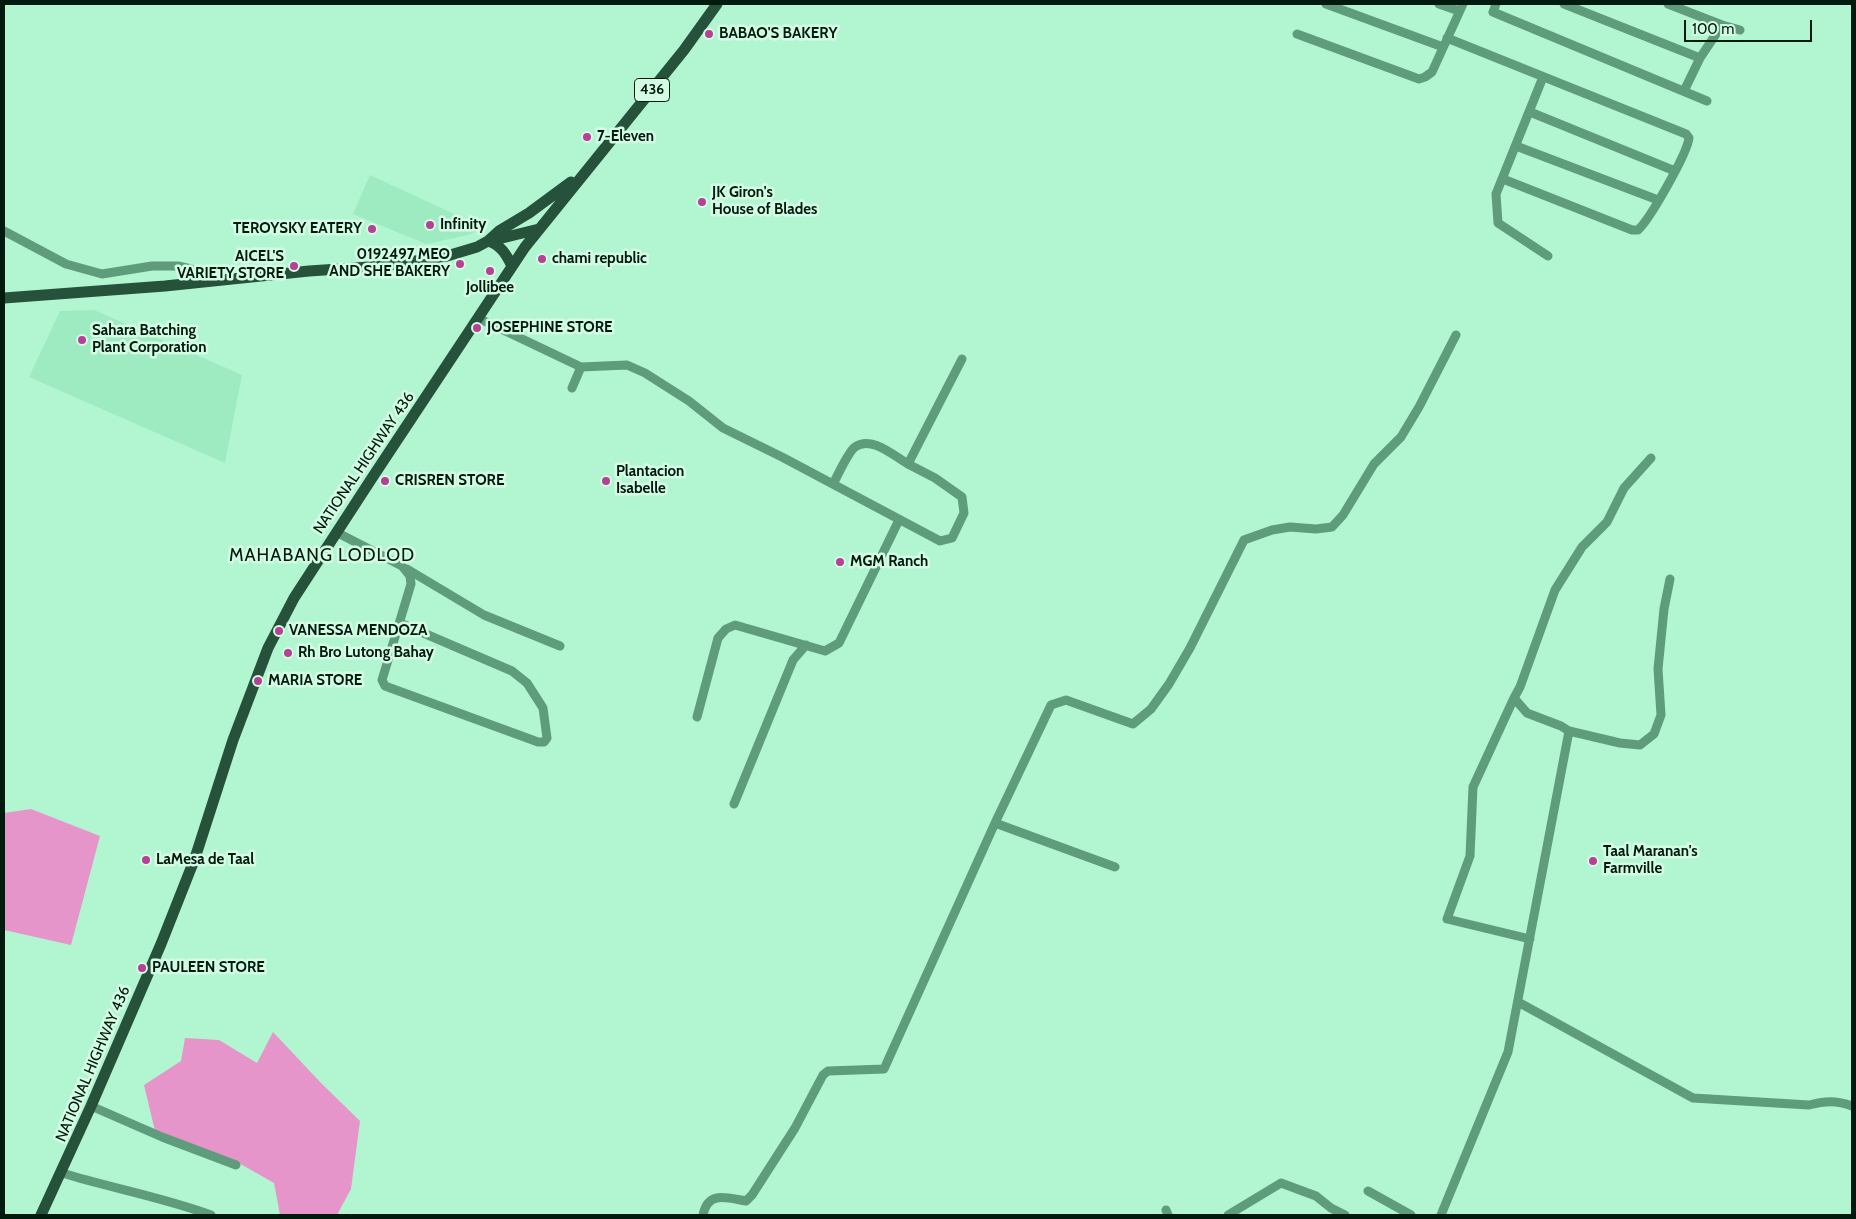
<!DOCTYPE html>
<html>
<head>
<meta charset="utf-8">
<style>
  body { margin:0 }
  #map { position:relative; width:1856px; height:1219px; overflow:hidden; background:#b1f6d0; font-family:Cabin,sans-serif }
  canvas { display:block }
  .frame { position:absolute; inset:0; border:5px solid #011a0e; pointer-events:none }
  .scale { position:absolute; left:1684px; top:20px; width:128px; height:22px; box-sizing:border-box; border:2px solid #011a0e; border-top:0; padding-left:6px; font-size:15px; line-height:18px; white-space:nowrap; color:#011a0e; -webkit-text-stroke:4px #d4fce5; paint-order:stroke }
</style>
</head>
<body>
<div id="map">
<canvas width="1856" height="1219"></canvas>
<div class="frame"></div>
<div class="scale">100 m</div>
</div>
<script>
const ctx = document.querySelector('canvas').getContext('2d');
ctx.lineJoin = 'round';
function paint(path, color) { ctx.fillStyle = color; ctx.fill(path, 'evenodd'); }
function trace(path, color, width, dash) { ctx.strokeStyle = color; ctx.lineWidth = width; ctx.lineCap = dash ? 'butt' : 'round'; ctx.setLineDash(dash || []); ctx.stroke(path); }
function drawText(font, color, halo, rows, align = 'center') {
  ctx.font = font + ' Cabin,sans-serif'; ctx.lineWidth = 5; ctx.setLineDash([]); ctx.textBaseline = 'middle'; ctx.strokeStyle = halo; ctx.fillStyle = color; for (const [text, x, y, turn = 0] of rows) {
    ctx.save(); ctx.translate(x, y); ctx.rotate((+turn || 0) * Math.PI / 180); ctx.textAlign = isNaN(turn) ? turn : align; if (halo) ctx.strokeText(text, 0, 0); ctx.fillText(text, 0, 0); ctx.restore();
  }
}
paint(new Path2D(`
  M 370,175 L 484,228 L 468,235 L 426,244 L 353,214 Z
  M 94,310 L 242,375 L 225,463 L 29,377 L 60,311 Z`), '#9eebc1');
paint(new Path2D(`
  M 31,809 L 100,836 L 71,945 L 4,930 L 4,813 Z
  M 273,1032 L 321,1083 L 360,1121 L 351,1189 L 337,1215 L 280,1215 L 274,1183 L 237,1162 L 155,1131 L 144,1085 L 181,1061 L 185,1038 L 219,1040 L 257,1063 Z`), '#e695cb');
trace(new Path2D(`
  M 1326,4 L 1443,47
  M 1439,4 L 1459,11
  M 1496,4 L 1493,12 L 1707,101
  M 1564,4 L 1700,58
  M 1668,4 L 1722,25 L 1700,58 L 1684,91
  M 1722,25 L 1740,30
  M 1297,34 L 1419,79 L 1425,77 L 1432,72 L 1463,4
  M 1447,38 L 1686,134 L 1689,138 C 1687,154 1650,219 1638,230 L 1632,230 L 1503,179
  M 1543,77 L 1496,194 L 1498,223 L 1548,256
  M 1530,112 L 1675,171
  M 1516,146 L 1658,200
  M 4,231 L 66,264 L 102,274 L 152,266 L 178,266 L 191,269 L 197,282
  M 478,318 L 581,367 L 627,365 L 645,373 L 689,401 L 723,428 L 782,457 L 940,541 L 952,538 L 964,513 L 962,497 L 935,478 L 908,464 L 962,359
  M 572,388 L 581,367
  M 833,484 C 838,475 848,452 855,447 C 871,435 894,456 908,464
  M 336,532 L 402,566 L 410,576 L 411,584 L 382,680 L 385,686 L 538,742 L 544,742 L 547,738 L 543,708 L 527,683 L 512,671 L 400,623
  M 407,569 L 484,615 L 560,646
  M 1514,698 L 1473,787 L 1470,856 L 1447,919 L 1530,939
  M 697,717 L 718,638 L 726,629 L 735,625 L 825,651 L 839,643 L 899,520
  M 1569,731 L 1620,743 L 1640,745 L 1654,734 L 1661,715 L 1658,669 L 1664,609 L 1670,579
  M 734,804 L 793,660 L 806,645
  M 995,823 L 1115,867
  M 1518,1002 L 1693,1098 L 1809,1105 C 1825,1101 1836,1100 1852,1106
  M 91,1106 L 162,1137 L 236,1165
  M 62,1173 C 111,1188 162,1197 211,1215
  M 1368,1191 L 1411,1215
  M 1166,1210 L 1168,1215
  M 703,1215 C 708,1190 727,1198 746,1201 L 752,1195 L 795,1128 L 823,1075 L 828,1071 L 884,1069 L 995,823 L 1051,705 L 1066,700 L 1133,724 L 1151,709 L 1169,684 L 1190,648 L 1244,540 L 1272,530 L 1290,527 L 1316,529 L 1332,527 L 1343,515 L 1374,464 L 1401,437 L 1419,407 L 1456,335
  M 1228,1215 L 1281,1183 L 1316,1196 L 1331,1208 L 1345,1215
  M 1441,1215 L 1508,1052 L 1569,731 L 1561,726 L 1527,713 L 1514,698 L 1520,687 L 1555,590 L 1582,547 L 1607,522 L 1624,488 L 1651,458`), '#5e9c7b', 9);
trace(new Path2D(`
  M 488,241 C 501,245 506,254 512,266
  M 490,241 L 539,229
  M 4,298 L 165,286 L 309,271 L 384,266 L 447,256 L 477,247 L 488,241 L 499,231 L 529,213 L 571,182
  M 41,1215 L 91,1106 L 161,944 L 195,858 L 233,740 L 268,648 L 294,598 L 372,478 L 525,247 L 684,50 L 717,4`), '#26513b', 11);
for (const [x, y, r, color] of [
  [709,34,5,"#b64096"],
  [587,137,5,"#b64096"],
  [702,202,5,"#b64096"],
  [430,225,5,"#b64096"],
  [372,229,5,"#b64096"],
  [542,259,5,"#b64096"],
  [460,264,5,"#b64096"],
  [294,266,5,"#b64096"],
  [490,271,5,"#b64096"],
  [477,328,5,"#b64096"],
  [82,340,5,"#b64096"],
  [385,481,5,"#b64096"],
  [606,481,5,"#b64096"],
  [840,562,5,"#b64096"],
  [279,631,5,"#b64096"],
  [288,653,5,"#b64096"],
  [258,681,5,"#b64096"],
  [146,860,5,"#b64096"],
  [1593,861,5,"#b64096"],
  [142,968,5,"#b64096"]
]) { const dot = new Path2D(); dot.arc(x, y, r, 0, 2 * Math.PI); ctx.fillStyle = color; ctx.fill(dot); trace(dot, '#d4fce5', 2); }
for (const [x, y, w] of [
  [652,90,35]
]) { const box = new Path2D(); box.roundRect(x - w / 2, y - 11.5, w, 23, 4); ctx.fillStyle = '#d4fce5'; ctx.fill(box); trace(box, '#011a0e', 1); }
drawText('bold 14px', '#011a0e', null, [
  ["436",652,90]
]);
drawText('bold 15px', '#011a0e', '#d4fce5', [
  ["BABAO'S BAKERY",719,34],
  ["7-Eleven",597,137],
  ["JK Giron's",712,193],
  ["House of Blades",712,210],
  ["Infinity",440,225],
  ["TEROYSKY EATERY",362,229,"right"],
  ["0192497 MEO",450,255,"right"],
  ["AND SHE BAKERY",450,272,"right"],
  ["AICEL'S",284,257,"right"],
  ["VARIETY STORE",284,274,"right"],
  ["chami republic",552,259],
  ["Jollibee",490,288,"center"],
  ["JOSEPHINE STORE",487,328],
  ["Sahara Batching",92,331],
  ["Plant Corporation",92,348],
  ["Plantacion",616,472],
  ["Isabelle",616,489],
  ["CRISREN STORE",395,481],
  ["MGM Ranch",850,562],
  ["VANESSA MENDOZA",289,631],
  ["Rh Bro Lutong Bahay",298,653],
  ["MARIA STORE",268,681],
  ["Taal Maranan's",1603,852],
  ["Farmville",1603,869],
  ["LaMesa de Taal",156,860],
  ["PAULEEN STORE",152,968]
], 'left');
drawText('15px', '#011a0e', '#d4fce5', [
  ["NATIONAL HIGHWAY 436",364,463,-56],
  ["NATIONAL HIGHWAY 436",93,1064,-67]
]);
ctx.letterSpacing = '1px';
drawText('18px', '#011a0e', '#d4fce5', [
  ["MAHABANG LODLOD",322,556]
]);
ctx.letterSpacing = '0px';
</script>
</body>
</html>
